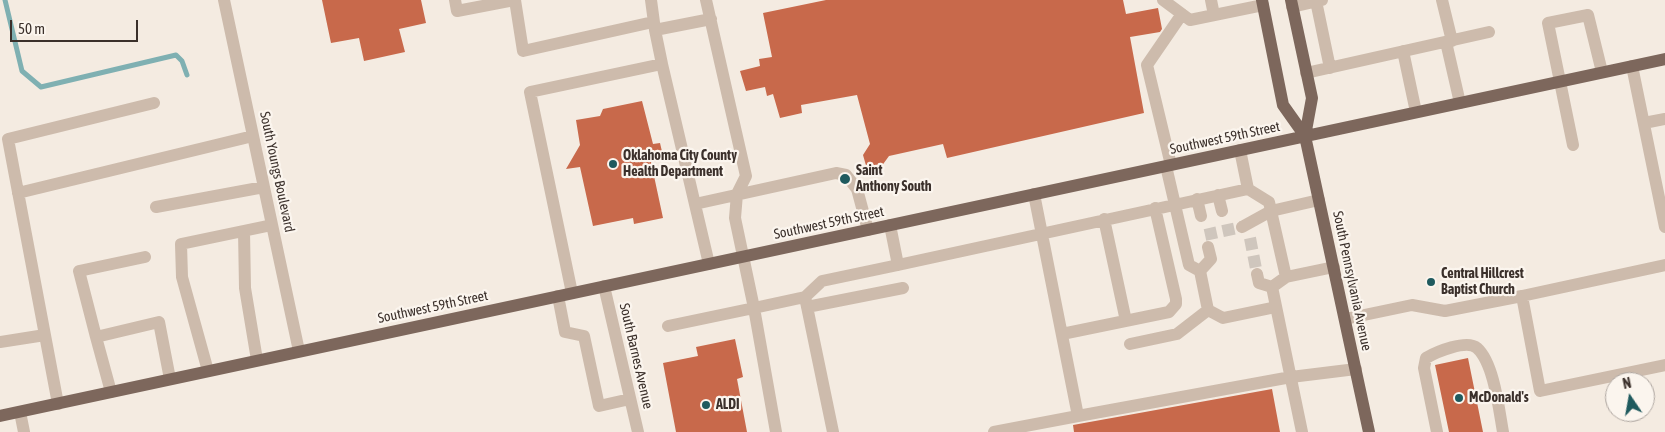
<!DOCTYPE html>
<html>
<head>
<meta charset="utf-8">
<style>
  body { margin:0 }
  #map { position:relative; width:1665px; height:432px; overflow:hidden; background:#f4ebe1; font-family:"Asap Condensed",sans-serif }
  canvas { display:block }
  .north { position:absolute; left:1605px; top:372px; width:50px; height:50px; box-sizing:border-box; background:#fbf5ee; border:1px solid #aea6a0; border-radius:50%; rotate:348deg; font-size:14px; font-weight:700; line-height:20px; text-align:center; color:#3b302b }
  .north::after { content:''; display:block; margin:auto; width:18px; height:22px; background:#1f5a5e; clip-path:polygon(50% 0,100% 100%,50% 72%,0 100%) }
  .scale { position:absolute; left:10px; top:20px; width:128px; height:22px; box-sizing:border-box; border:2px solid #3b302b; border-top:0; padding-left:6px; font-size:15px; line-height:18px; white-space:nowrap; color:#3b302b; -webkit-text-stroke:4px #fbf5ee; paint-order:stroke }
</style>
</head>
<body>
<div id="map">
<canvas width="1665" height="432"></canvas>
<div class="north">N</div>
<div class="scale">50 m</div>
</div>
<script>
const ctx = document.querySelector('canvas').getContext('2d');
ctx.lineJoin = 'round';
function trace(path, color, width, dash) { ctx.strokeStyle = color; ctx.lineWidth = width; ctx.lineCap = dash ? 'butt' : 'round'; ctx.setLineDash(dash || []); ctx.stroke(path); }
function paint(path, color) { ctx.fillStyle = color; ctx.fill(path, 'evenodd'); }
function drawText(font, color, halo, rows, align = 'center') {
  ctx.font = font + ' "Asap Condensed",sans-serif'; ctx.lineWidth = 4.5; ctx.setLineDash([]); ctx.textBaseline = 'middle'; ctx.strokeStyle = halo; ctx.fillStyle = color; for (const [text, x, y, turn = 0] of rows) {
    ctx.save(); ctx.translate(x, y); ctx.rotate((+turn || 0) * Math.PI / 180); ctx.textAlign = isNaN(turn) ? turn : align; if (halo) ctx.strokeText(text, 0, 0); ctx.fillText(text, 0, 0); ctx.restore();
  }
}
trace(new Path2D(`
  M 5,0 L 22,71 L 41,87 L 176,55 L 182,61 L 187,75`), '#7fb0b2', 5);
paint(new Path2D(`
  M 322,0 L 421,0 L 426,23 L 399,29 L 405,52 L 364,61 L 359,38 L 331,43 Z
  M 826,0 L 1123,0 L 1126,14 L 1158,8 L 1162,29 L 1160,32 L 1130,37 L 1144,113 L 947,158 L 943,144 L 889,156 L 881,167 L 867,169 L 863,155 L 870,144 L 857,95 L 801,105 L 802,113 L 780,118 L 773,94 L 767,96 L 765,87 L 746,91 L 740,71 L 760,66 L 759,59 L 772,57 L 763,13 Z
  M 642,101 L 653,144 L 660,143 L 664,160 L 651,162 L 663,218 L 634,224 L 633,218 L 593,226 L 580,167 L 566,169 L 580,145 L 576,120 L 600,116 L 603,109 Z
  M 735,339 L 743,377 L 737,379 L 747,432 L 676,432 L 663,363 L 698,356 L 696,347 Z
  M 1468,358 L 1483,432 L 1449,432 L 1435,365 Z
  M 1272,389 L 1280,432 L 1074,432 L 1073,425 Z`), '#c8694b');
trace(new Path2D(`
  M 1205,235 L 1242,227
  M 1250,238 L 1257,274`), '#cfc6bd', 12, [12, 6]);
trace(new Path2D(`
  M 224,0 L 299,351
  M 455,0 L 457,11 L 514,0
  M 515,0 L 523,51 L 653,22
  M 651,0 L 655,30
  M 1163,0 L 1190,20 L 1263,5
  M 1211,0 L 1214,15
  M 1442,0 L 1452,41
  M 1316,1 L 1330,68
  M 1292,7 L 1322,0
  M 1446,42 L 1460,103
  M 1403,51 L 1416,112
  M 662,64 L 655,30 L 711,19
  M 1632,66 L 1665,227
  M 1306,73 L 1489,32
  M 1644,123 L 1665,119
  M 1573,145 L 1548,23 L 1588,15 L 1602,72
  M 1240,150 L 1248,189
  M 1171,165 L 1147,65 L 1182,14
  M 1166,166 L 1189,265 L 1200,271 L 1208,310 L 1223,318 L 1276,307
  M 18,193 L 253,136
  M 1034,194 L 1078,416 L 1291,377 L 1356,369
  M 1218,195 L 1222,211
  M 1197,199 L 1201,216
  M 695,204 L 836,173 L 846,175 L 857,189 L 868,230
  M 156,207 L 264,187
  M 1104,219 L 1126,321
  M 890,225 L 898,265 L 1248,189 L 1269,202 L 1286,277 L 1272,287 L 1302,432
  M 1242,227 L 1271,211 L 1319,200
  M 244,231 L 245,288 L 257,360
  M 1665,265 L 1522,296 L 1540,391 L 1665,365
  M 1200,271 L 1211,259 L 1208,247
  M 1257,274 L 1259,283 L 1272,287
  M 1286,277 L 1334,267
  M 604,286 L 638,432
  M 572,293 L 530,92 L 662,64 L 709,264
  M 558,296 L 565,332 L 584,336 L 599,406 L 630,399
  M 807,307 L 903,288
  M 1345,319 L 1412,305 L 1445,311 L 1522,296
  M 668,326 L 754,308 L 735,218 L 737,194 L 746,176 L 706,0
  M 1062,334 L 1169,312 L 1176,304 L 1176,299 L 1155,208
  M 96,337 L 79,271 L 145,257
  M 0,342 L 45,335
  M 1130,344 L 1177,334 L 1208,310
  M 208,371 L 182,277 L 181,244 L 272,225
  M 111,392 L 96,337 L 159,322 L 170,379
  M 58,404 L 8,139 L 154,103
  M 20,412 L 24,432
  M 776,432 L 754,308 L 805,297
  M 833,432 L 805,297 L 822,281 L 898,265
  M 994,432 L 1078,416
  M 1437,432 L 1424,368 L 1426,358 C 1436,352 1467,339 1477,348 C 1494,363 1499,410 1503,432`), '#cdbbac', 12);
trace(new Path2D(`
  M 1262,0 L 1283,105 L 1305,136
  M 1291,0 L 1312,98 L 1305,136 L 1369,432
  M 0,416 L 1665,59`), '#7d675c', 12);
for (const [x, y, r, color] of [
  [613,164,5,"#1f5a5e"],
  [845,179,6,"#1f5a5e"],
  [1431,282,5,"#1f5a5e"],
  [1459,398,5,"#1f5a5e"],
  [706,405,5,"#1f5a5e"]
]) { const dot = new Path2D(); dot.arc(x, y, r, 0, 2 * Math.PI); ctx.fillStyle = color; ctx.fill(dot); trace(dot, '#fbf5ee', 2); }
drawText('14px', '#3b302b', '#fbf5ee', [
  ["Southwest 59th Street",1225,138,-12],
  ["South Youngs Boulevard",277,172,78],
  ["Southwest 59th Street",829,223,-12],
  ["South Pennsylvania Avenue",1352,281,78],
  ["Southwest 59th Street",433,307,-12],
  ["South Barnes Avenue",636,356,77]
]);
drawText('bold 14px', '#3b302b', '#fbf5ee', [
  ["Oklahoma City County",623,156],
  ["Health Department",623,172],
  ["Saint",856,171],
  ["Anthony South",856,187],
  ["Central Hillcrest",1441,274],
  ["Baptist Church",1441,290],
  ["McDonald's",1469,398],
  ["ALDI",716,405]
], 'left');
</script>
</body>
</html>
